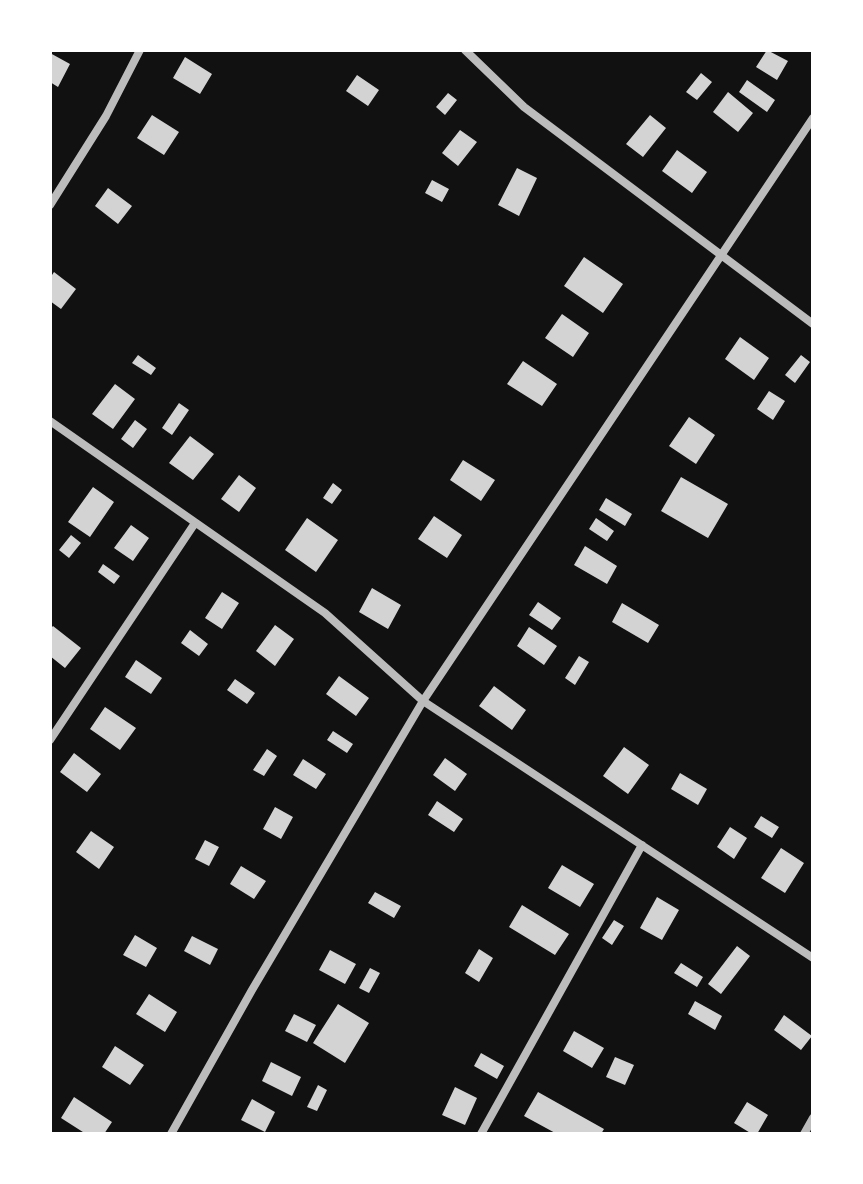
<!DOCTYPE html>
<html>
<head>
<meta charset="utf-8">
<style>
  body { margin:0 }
  #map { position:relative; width:863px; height:1184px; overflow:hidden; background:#111; font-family:"Alegreya Sans",sans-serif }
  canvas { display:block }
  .frame { position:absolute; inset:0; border:52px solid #fff; pointer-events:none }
</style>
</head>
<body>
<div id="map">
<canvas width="863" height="1184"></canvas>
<div class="frame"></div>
</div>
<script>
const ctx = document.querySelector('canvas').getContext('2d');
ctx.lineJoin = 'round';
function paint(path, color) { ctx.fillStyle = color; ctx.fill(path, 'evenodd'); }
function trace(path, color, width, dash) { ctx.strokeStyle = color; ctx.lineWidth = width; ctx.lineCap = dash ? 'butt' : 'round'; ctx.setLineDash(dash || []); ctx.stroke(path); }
paint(new Path2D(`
  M 767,50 L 788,61 L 777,80 L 756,67 Z
  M 50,53 L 70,64 L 58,87 L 50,82 Z
  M 185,57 L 212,74 L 200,94 L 173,78 Z
  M 701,73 L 712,82 L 697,100 L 686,92 Z
  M 357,75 L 379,90 L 368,106 L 346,91 Z
  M 747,80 L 775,100 L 767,112 L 739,92 Z
  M 728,92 L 753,113 L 738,132 L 713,112 Z
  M 448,93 L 457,100 L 445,115 L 436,107 Z
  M 152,115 L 179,132 L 164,155 L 137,138 Z
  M 650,115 L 666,128 L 643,157 L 626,144 Z
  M 460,130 L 477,142 L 458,166 L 442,153 Z
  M 677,150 L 707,172 L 692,193 L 662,171 Z
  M 517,168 L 537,178 L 519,216 L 498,205 Z
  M 432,180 L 449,189 L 442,202 L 425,193 Z
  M 108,188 L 132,206 L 118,224 L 95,206 Z
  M 584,257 L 623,284 L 603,313 L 564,286 Z
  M 54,272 L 76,289 L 61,309 L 50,301 L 50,278 Z
  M 562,314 L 589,333 L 573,357 L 545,338 Z
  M 740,337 L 769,358 L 754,380 L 725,359 Z
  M 138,355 L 156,368 L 151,375 L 132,363 Z
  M 801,355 L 810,362 L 795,383 L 785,375 Z
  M 523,361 L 557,384 L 542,406 L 507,384 Z
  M 115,384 L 135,399 L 113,429 L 92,414 Z
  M 769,391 L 785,401 L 773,420 L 757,409 Z
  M 179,403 L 189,410 L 172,435 L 162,428 Z
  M 689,417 L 715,435 L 696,464 L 669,446 Z
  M 135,420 L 147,429 L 133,448 L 121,439 Z
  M 190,436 L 214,454 L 193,480 L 169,463 Z
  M 463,460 L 495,480 L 481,501 L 450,480 Z
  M 239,475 L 256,488 L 239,512 L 221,499 Z
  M 681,477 L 728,504 L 708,538 L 661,511 Z
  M 333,483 L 342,490 L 332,504 L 323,498 Z
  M 93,487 L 114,502 L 90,537 L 68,522 Z
  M 606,498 L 632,514 L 625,526 L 599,510 Z
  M 434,516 L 462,535 L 447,558 L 418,539 Z
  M 307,518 L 338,540 L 316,572 L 285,550 Z
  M 596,518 L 614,531 L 607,541 L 589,529 Z
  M 131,525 L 149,538 L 133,561 L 114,548 Z
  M 71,535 L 81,543 L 69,558 L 59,550 Z
  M 585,546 L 617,566 L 607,584 L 574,565 Z
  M 103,564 L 120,576 L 114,584 L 98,572 Z
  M 372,588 L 401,605 L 388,629 L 359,612 Z
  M 222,592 L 239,603 L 222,629 L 205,618 Z
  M 538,602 L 561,618 L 552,630 L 529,615 Z
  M 622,603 L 659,625 L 648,643 L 612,622 Z
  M 275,625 L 294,639 L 275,666 L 256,651 Z
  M 53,626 L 81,648 L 65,668 L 50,656 L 50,629 Z
  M 529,627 L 557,646 L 544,665 L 517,646 Z
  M 190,630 L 208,644 L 199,656 L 181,643 Z
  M 579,656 L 589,662 L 575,685 L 565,678 Z
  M 136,660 L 162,678 L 151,694 L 125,677 Z
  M 339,676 L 369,698 L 356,716 L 326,694 Z
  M 235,679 L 255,693 L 247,704 L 227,690 Z
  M 494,686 L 526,710 L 512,730 L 479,706 Z
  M 105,707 L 136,728 L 120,750 L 90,729 Z
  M 333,731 L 353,744 L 347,753 L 327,740 Z
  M 624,747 L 649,765 L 628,794 L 603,776 Z
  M 267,749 L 277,756 L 264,776 L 253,770 Z
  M 74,753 L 101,774 L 87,792 L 60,772 Z
  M 445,758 L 467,774 L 455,791 L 433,775 Z
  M 303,759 L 326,774 L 316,789 L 293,775 Z
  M 680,773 L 707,789 L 698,805 L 671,789 Z
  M 437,801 L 463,819 L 454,832 L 428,815 Z
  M 275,807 L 293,817 L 281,839 L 263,829 Z
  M 761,816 L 779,827 L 772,838 L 754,827 Z
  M 730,827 L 747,838 L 734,859 L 717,847 Z
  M 91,831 L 114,847 L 99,869 L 76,852 Z
  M 205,840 L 219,847 L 209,866 L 195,859 Z
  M 781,848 L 804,863 L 785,893 L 761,878 Z
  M 562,865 L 594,884 L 580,907 L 548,888 Z
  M 241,866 L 266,881 L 254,899 L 230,884 Z
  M 375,892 L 401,906 L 394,918 L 368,903 Z
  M 657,897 L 679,910 L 662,940 L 640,928 Z
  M 522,905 L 569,934 L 555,955 L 509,927 Z
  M 614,920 L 624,926 L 612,945 L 602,938 Z
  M 135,935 L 157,948 L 146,967 L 123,955 Z
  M 192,936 L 218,949 L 210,965 L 184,951 Z
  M 737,946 L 750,956 L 721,994 L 708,984 Z
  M 479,949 L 493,958 L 479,982 L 465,973 Z
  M 330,950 L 356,964 L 345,984 L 319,970 Z
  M 681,963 L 703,977 L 697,987 L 674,973 Z
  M 370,968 L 380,973 L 369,993 L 359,988 Z
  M 149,994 L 177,1012 L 165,1032 L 136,1014 Z
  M 695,1001 L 722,1016 L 715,1030 L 688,1014 Z
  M 338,1004 L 369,1023 L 345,1063 L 313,1043 Z
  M 294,1014 L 316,1025 L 307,1042 L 285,1031 Z
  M 784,1015 L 812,1036 L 801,1050 L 774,1030 Z
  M 574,1031 L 604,1048 L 592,1068 L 563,1051 Z
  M 115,1046 L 144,1065 L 130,1085 L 102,1067 Z
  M 481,1053 L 504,1066 L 497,1079 L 474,1066 Z
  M 615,1057 L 634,1065 L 625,1085 L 606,1077 Z
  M 271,1062 L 301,1077 L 292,1096 L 262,1081 Z
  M 318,1085 L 327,1090 L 317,1111 L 307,1107 Z
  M 455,1087 L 477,1098 L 465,1125 L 442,1115 Z
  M 538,1092 L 604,1129 L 601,1134 L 557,1134 L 524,1116 Z
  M 74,1097 L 112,1122 L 104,1134 L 86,1134 L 61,1118 Z
  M 252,1099 L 275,1112 L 265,1132 L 241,1120 Z
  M 747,1102 L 768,1115 L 757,1134 L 752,1134 L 734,1123 Z`), '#d3d3d3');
trace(new Path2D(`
  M 465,50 L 524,107 L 813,324
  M 50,205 L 106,116 L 140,50
  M 50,421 L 325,613 L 423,701 L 813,958
  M 50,740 L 195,523
  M 171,1134 L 252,990 L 423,701 L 813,118
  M 481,1134 L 642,845
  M 804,1134 L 813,1118`), '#bcbcbc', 8);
</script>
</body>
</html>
